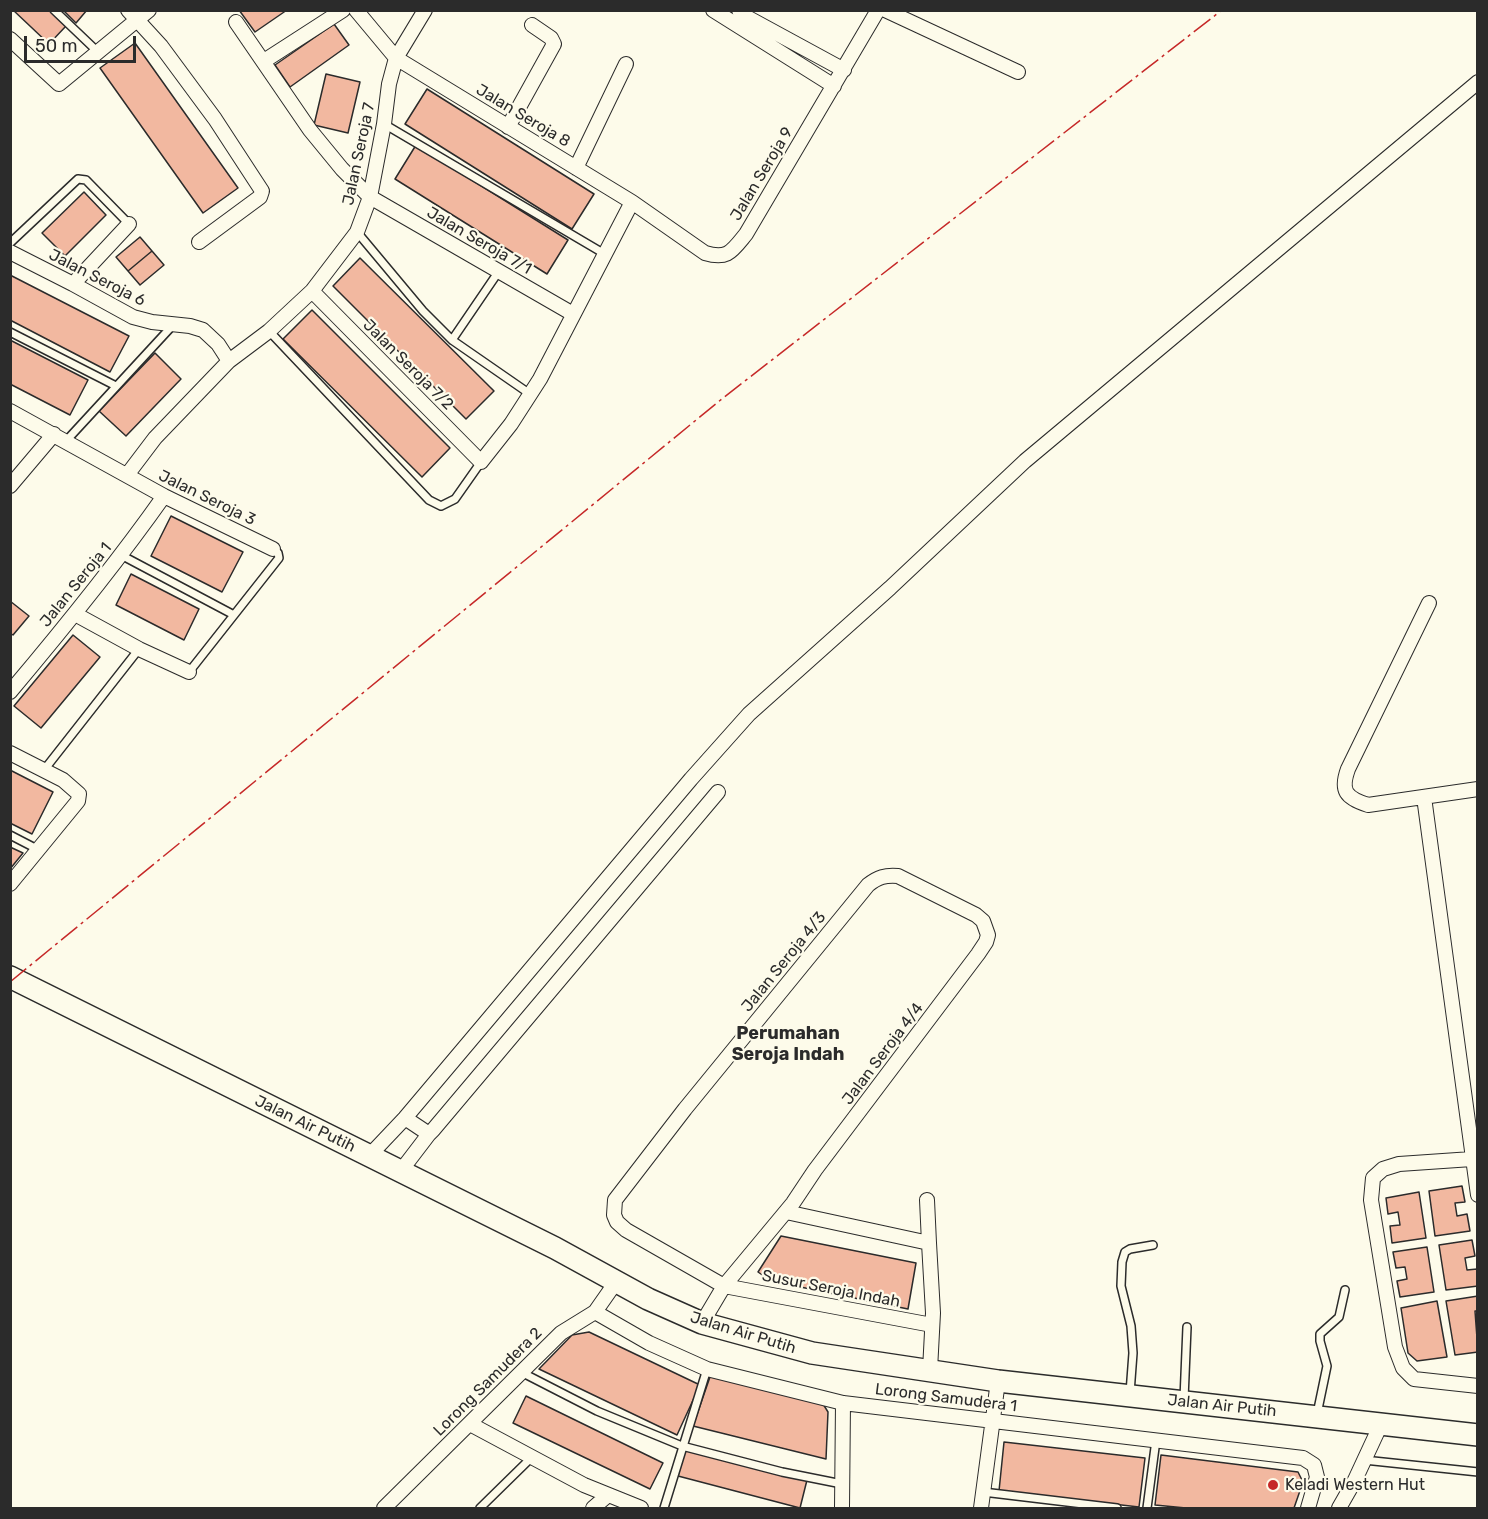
<!DOCTYPE html>
<html>
<head>
<meta charset="utf-8">
<style>
  body { margin:0 }
  #map { position:relative; width:1488px; height:1519px; overflow:hidden; background:#fdfbea; font-family:Rubik,sans-serif }
  canvas { display:block }
  .frame { position:absolute; inset:0; border:12px solid #2b2b2b; pointer-events:none }
  .scale { position:absolute; left:24px; top:36px; width:112px; height:27px; box-sizing:border-box; border:3px solid #2b2b2b; border-top:0; padding-left:8px; font-size:18px; line-height:21px; white-space:nowrap; color:#2b2b2b; -webkit-text-stroke:4px #fdfbea; paint-order:stroke }
</style>
</head>
<body>
<div id="map">
<canvas width="1488" height="1519"></canvas>
<div class="frame"></div>
<div class="scale">50 m</div>
</div>
<script>
const ctx = document.querySelector('canvas').getContext('2d');
ctx.lineJoin = 'round';
function paint(path, color) { ctx.fillStyle = color; ctx.fill(path, 'evenodd'); }
function trace(path, color, width, dash) { ctx.strokeStyle = color; ctx.lineWidth = width; ctx.lineCap = dash ? 'butt' : 'round'; ctx.setLineDash(dash || []); ctx.stroke(path); }
function drawText(font, color, halo, rows, align = 'center') {
  ctx.font = font + ' Rubik,sans-serif'; ctx.lineWidth = 4.5; ctx.setLineDash([]); ctx.textBaseline = 'middle'; ctx.strokeStyle = halo; ctx.fillStyle = color; for (const [text, x, y, turn = 0] of rows) {
    ctx.save(); ctx.translate(x, y); ctx.rotate((+turn || 0) * Math.PI / 180); ctx.textAlign = isNaN(turn) ? turn : align; if (halo) ctx.strokeText(text, 0, 0); ctx.fillText(text, 0, 0); ctx.restore();
  }
}
const building = new Path2D(`
  M 13,10 L 49,10 L 66,26 L 49,44 Z
  M 63,10 L 87,10 L 76,23 Z
  M 239,10 L 287,10 L 255,32 Z
  M 334,24 L 349,45 L 290,87 L 275,65 Z
  M 135,43 L 238,188 L 203,213 L 100,68 Z
  M 326,74 L 360,82 L 348,133 L 314,125 Z
  M 427,89 L 594,194 L 572,229 L 405,124 Z
  M 416,145 L 568,240 L 547,274 L 395,179 Z
  M 84,192 L 106,215 L 65,256 L 42,233 Z
  M 140,237 L 152,251 L 128,271 L 116,257 Z
  M 152,251 L 164,265 L 140,285 L 128,271 Z
  M 360,258 L 494,391 L 466,419 L 333,286 Z
  M 10,275 L 129,336 L 110,372 L 10,320 Z
  M 312,310 L 450,448 L 422,477 L 283,339 Z
  M 10,340 L 88,380 L 70,415 L 10,384 Z
  M 155,353 L 181,379 L 126,436 L 99,411 Z
  M 171,516 L 243,552 L 222,592 L 151,556 Z
  M 131,574 L 199,609 L 184,640 L 116,605 Z
  M 10,601 L 29,616 L 13,635 L 10,633 Z
  M 73,635 L 100,657 L 41,728 L 14,706 Z
  M 10,770 L 53,792 L 32,834 L 10,823 Z
  M 10,847 L 23,853 L 10,869 Z
  M 1462,1186 L 1465,1202 L 1455,1203 L 1457,1216 L 1467,1214 L 1470,1231 L 1435,1236 L 1429,1191 Z
  M 1419,1192 L 1426,1238 L 1392,1243 L 1390,1226 L 1400,1225 L 1398,1212 L 1388,1214 L 1386,1198 Z
  M 781,1236 L 916,1263 L 908,1309 L 771,1281 L 758,1272 Z
  M 1472,1240 L 1475,1256 L 1465,1258 L 1467,1270 L 1477,1269 L 1478,1286 L 1446,1290 L 1439,1245 Z
  M 1427,1247 L 1434,1292 L 1400,1297 L 1397,1281 L 1407,1279 L 1405,1267 L 1396,1268 L 1393,1252 Z
  M 1478,1296 L 1478,1311 L 1475,1311 L 1478,1352 L 1455,1355 L 1446,1301 Z
  M 1437,1301 L 1447,1357 L 1417,1361 L 1408,1353 L 1401,1308 Z
  M 589,1332 L 700,1385 L 677,1435 L 539,1369 L 572,1335 Z
  M 711,1374 L 820,1399 L 828,1412 L 826,1459 L 693,1426 Z
  M 526,1396 L 663,1463 L 650,1489 L 513,1423 Z
  M 1004,1442 L 1145,1458 L 1139,1507 L 999,1491 Z
  M 685,1448 L 807,1480 L 800,1508 L 678,1476 Z
  M 1161,1455 L 1298,1472 L 1303,1482 L 1294,1508 L 1186,1508 L 1155,1505 Z`);
paint(building, '#f2b8a0');
trace(building, '#2b2b2b', 1.5);
const service = new Path2D(`
  M 54,10 L 98,52
  M 384,124 L 603,253
  M 357,232 L 423,311 L 452,340 L 530,394
  M 10,243 L 78,179 L 86,180 L 129,224
  M 269,331 L 429,500 L 441,506 L 455,499 L 481,462
  M 10,332 L 116,386
  M 452,340 L 499,271
  M 66,441 L 173,325
  M 121,555 L 234,615
  M 189,672 L 279,558 L 278,553 L 273,549
  M 44,770 L 139,649
  M 10,835 L 39,850
  M 521,1372 L 597,1411 L 682,1446 L 782,1472 L 842,1484
  M 1130,1393 L 1133,1353 L 1131,1326 L 1121,1286 L 1122,1262 L 1125,1252 L 1130,1249 L 1153,1245
  M 1184,1399 L 1187,1327
  M 1317,1414 L 1327,1366 L 1320,1341 L 1320,1334 L 1339,1317 L 1345,1290
  M 1364,1460 L 1478,1472
  M 983,1492 L 1117,1508
  M 480,1508 L 531,1458
  M 664,1508 L 707,1369
  M 1147,1508 L 1156,1440`);
const minor = new Path2D(`
  M 128,10 L 161,46 L 215,119 L 262,191 L 260,197 L 199,242
  M 356,10 L 396,58 L 632,202 L 705,253 C 728,260 732,251 746,234 L 878,10
  M 713,10 L 834,86
  M 739,10 L 741,14 L 844,70
  M 885,10 L 1018,72
  M 236,22 L 310,130 L 342,169 L 370,197 L 573,314
  M 10,39 L 59,84 L 149,10
  M 264,61 L 343,10
  M 508,127 L 554,44 L 551,38 L 532,25
  M 576,168 L 626,64
  M 10,252 L 73,284 L 133,317 L 152,322 L 190,326 L 203,330 L 218,344 L 229,361
  M 73,284 L 129,224
  M 312,291 L 481,462 L 511,424 L 540,379 L 632,202
  M 10,411 L 164,496 L 273,549
  M 127,475 L 155,438 L 229,361 L 269,331 L 312,291 L 357,232 L 370,197 L 384,124 L 389,84 L 396,58 L 425,10
  M 10,486 L 54,434
  M 1429,603 L 1348,769 C 1340,791 1346,798 1368,805 L 1478,789
  M 75,614 L 139,649 L 189,672
  M 10,692 C 64,628 116,564 164,496
  M 10,753 L 63,780 L 79,794 L 78,801 L 10,884
  M 1424,797 L 1478,1195
  M 405,1118 L 429,1134 L 433,1130 L 718,792
  M 369,1156 L 405,1118 L 691,779 L 749,714 L 890,588 L 1025,461 L 1478,82
  M 1472,1159 L 1399,1164 L 1383,1169 L 1373,1178 L 1371,1200 L 1395,1347 L 1403,1368 L 1414,1379 L 1478,1386
  M 400,1172 L 429,1134
  M 927,1200 L 929,1243
  M 786,1212 L 929,1243 L 933,1313 L 930,1370
  M 595,1312 L 649,1343 L 707,1369 L 843,1403 L 1303,1458 L 1314,1465 L 1317,1477 L 1308,1508
  M 702,1323 L 724,1286 L 793,1203 L 815,1170 L 978,954 L 986,942 L 988,935 L 983,921 L 976,915 L 898,876 C 885,875 878,877 868,885 L 685,1109 L 615,1200 L 614,1215 L 617,1222 L 626,1230 L 724,1286 L 932,1325
  M 470,1424 L 584,1485 L 641,1508
  M 384,1508 L 561,1333 L 595,1312 L 616,1282
  M 593,1508 L 607,1496
  M 842,1508 L 843,1403
  M 981,1508 L 998,1381
  M 1339,1508 L 1355,1480 L 1381,1424`);
const primary = new Path2D(`
  M 10,977 L 555,1248 L 648,1299 L 702,1323 L 812,1353 L 998,1381 L 1478,1435`);
trace(service, '#2b2b2b', 10);
trace(minor, '#2b2b2b', 16);
trace(primary, '#2b2b2b', 24);
trace(service, '#fdfbea', 7);
trace(minor, '#fdfbea', 14);
trace(primary, '#fdfbea', 21);
trace(new Path2D(`
  M 10,982 L 723,398 L 1222,10`), '#c62828', 1.5, [21, 4.5, 3, 4.5]);
for (const [x, y, r, color] of [
  [1273,1485,6,"#c62828"]
]) { const dot = new Path2D(); dot.arc(x, y, r, 0, 2 * Math.PI); ctx.fillStyle = color; ctx.fill(dot); trace(dot, '#fdfbea', 2); }
drawText('16px', '#2b2b2b', '#fdfbea', [
  ["Jalan Seroja 8",523,116,31],
  ["Jalan Seroja 7",359,154,-78],
  ["Jalan Seroja 9",762,174,-59],
  ["Jalan Seroja 7/1",479,241,30],
  ["Jalan Seroja 6",97,278,27],
  ["Jalan Seroja 7/2",408,365,45],
  ["Jalan Seroja 3",207,498,26],
  ["Jalan Seroja 1",76,585,-51],
  ["Jalan Seroja 4/3",784,962,-51],
  ["Jalan Seroja 4/4",883,1054,-53],
  ["Jalan Air Putih",305,1124,26],
  ["Susur Seroja Indah",831,1289,11],
  ["Jalan Air Putih",743,1333,17],
  ["Lorong Samudera 2",488,1382,-45],
  ["Lorong Samudera 1",946,1398,7],
  ["Jalan Air Putih",1222,1406,6]
]);
drawText('16px', '#2b2b2b', '#fdfbea', [
  ["Keladi Western Hut",1285,1485]
], 'left');
drawText('bold 18px', '#2b2b2b', '#fdfbea', [
  ["Perumahan",788,1034],
  ["Seroja Indah",788,1055]
]);
</script>
</body>
</html>
